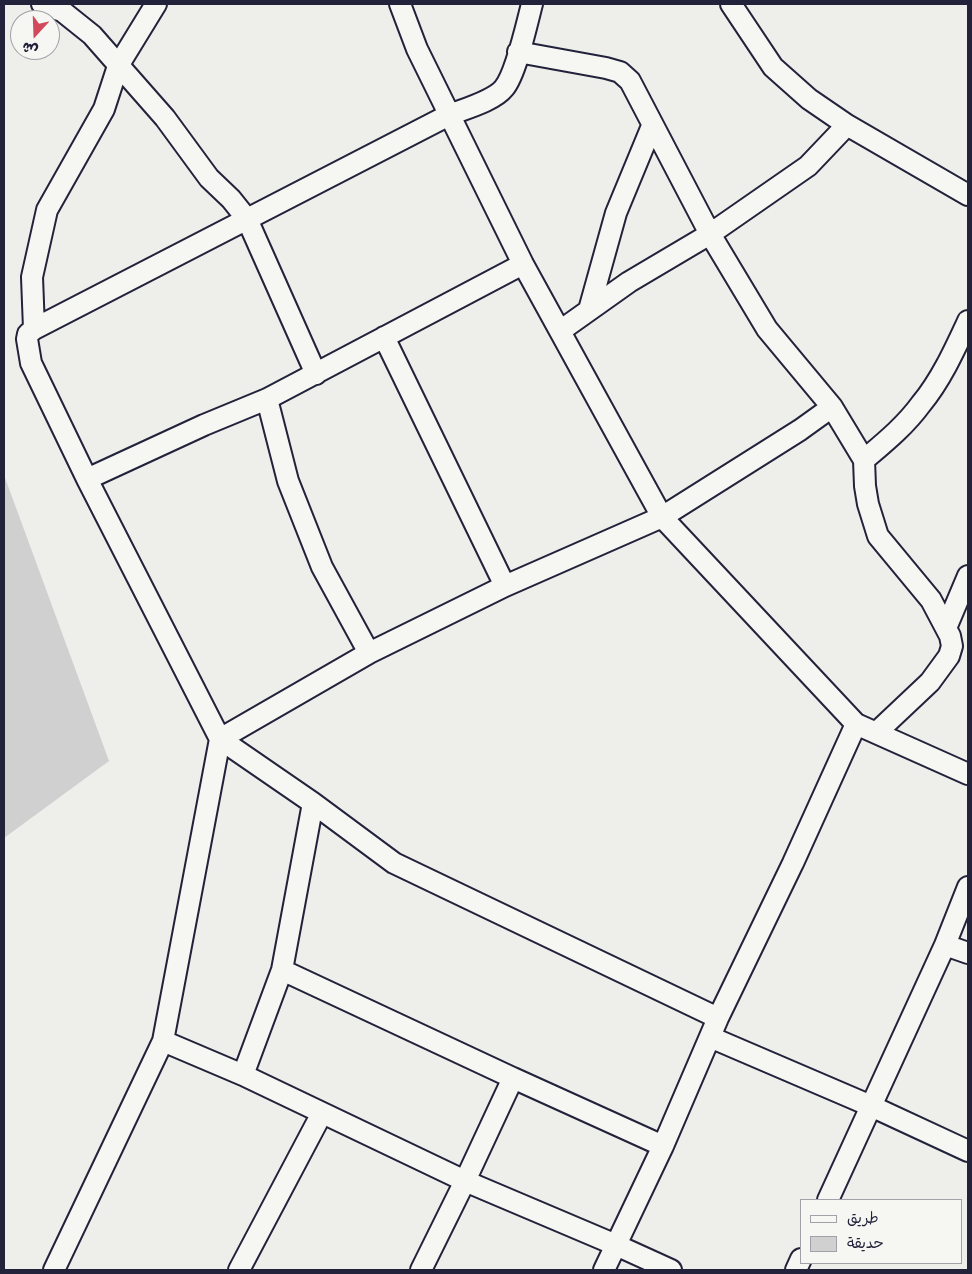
<!DOCTYPE html>
<html>
<head>
<meta charset="utf-8">
<style>
  body { margin:0 }
  #map { position:relative; width:972px; height:1274px; overflow:hidden; background:#eeeeeb; font-family:Caveat,"Playpen Sans Arabic",sans-serif }
  canvas { display:block }
  .frame { position:absolute; inset:0; border:5px solid #22223b; pointer-events:none }
  .legend { position:absolute; left:800px; top:1199px; width:162px; height:65px; box-sizing:border-box; background:#f6f6f2; border:1px solid #a1a1a9; margin:0; padding:6px 9px; list-style:none; font-size:15px; color:#22223b }
  .legend li { display:flex; align-items:center; gap:10px; height:25px }
  .legend b { width:25px; border:1px solid #a1a1a9 }
  .north { position:absolute; left:10px; top:10px; width:50px; height:50px; box-sizing:border-box; background:#f6f6f2; border:1px solid #a1a1a9; border-radius:50%; rotate:200deg; font-size:14px; font-weight:700; line-height:20px; text-align:center; color:#22223b }
  .north::after { content:''; display:block; margin:auto; width:18px; height:22px; background:#d1495b; clip-path:polygon(50% 0,100% 100%,50% 72%,0 100%) }
</style>
</head>
<body>
<div id="map">
<canvas width="972" height="1274"></canvas>
<div class="frame"></div>
<ul class="legend">
<li><b style="height:6px;background:#f6f6f2"></b>طريق</li>
<li><b style="height:14px;background:#d0d0d1"></b>حديقة</li>
</ul>
<div class="north">ش</div>
</div>
<script>
const ctx = document.querySelector('canvas').getContext('2d');
ctx.lineJoin = 'round';
function paint(path, color) { ctx.fillStyle = color; ctx.fill(path, 'evenodd'); }
function trace(path, color, width, dash) { ctx.strokeStyle = color; ctx.lineWidth = width; ctx.lineCap = dash ? 'butt' : 'round'; ctx.setLineDash(dash || []); ctx.stroke(path); }
paint(new Path2D(`
  M 4,475 L 109,761 L 4,838 Z`), '#d0d0d1');
const minor = new Path2D(`
  M 42,4 L 62,11 L 92,35 L 165,118 L 209,178 L 231,199 L 247,219 L 316,374
  M 400,4 L 417,49 L 523,264 L 662,517 L 856,724 L 968,774
  M 731,4 L 773,67 L 809,99 L 847,125 L 968,195
  M 518,52 L 606,68 L 620,72 L 630,81 L 710,234 L 767,329 L 832,407 L 864,460 L 865,486 L 868,504 L 878,536 L 931,600 L 950,636 L 952,646 L 949,656 L 930,682 L 877,732
  M 589,310 L 616,213 L 652,126
  M 34,329 L 32,277 L 47,210 L 104,109 L 118,66 L 156,4
  M 560,331 L 629,282 L 710,234 L 808,166 L 847,125
  M 384,337 L 505,586
  M 267,399 L 288,481 L 322,567 L 369,653
  M 864,460 C 884,443 905,426 921,404 C 941,380 955,349 968,321
  M 87,479 L 204,425 L 267,399 L 523,264
  M 946,628 L 968,576
  M 945,945 L 968,887
  M 282,970 L 513,1078 L 465,1181 L 421,1270
  M 718,1018 L 394,863 L 313,803 L 220,739 L 369,653 L 505,586 L 662,517 L 800,430 L 832,407
  M 710,1037 L 871,1106 L 968,1151
  M 163,1041 L 243,1075 L 465,1181 L 616,1245 L 671,1270
  M 243,1075 L 282,970 L 313,803
  M 513,1078 L 663,1146
  M 828,1200 L 945,945 L 968,953
  M 54,1270 L 163,1041 L 220,739 L 87,479 L 31,363 L 27,339 L 28,334 L 34,329 L 449,115 C 464,109 494,101 504,88 C 516,74 527,23 532,4
  M 239,1270 L 322,1113
  M 604,1270 L 663,1146 L 718,1018 L 793,863 L 856,724
  M 796,1270 L 801,1259`);
trace(minor, '#22223b', 24);
trace(minor, '#f6f6f2', 20);
</script>
</body>
</html>
